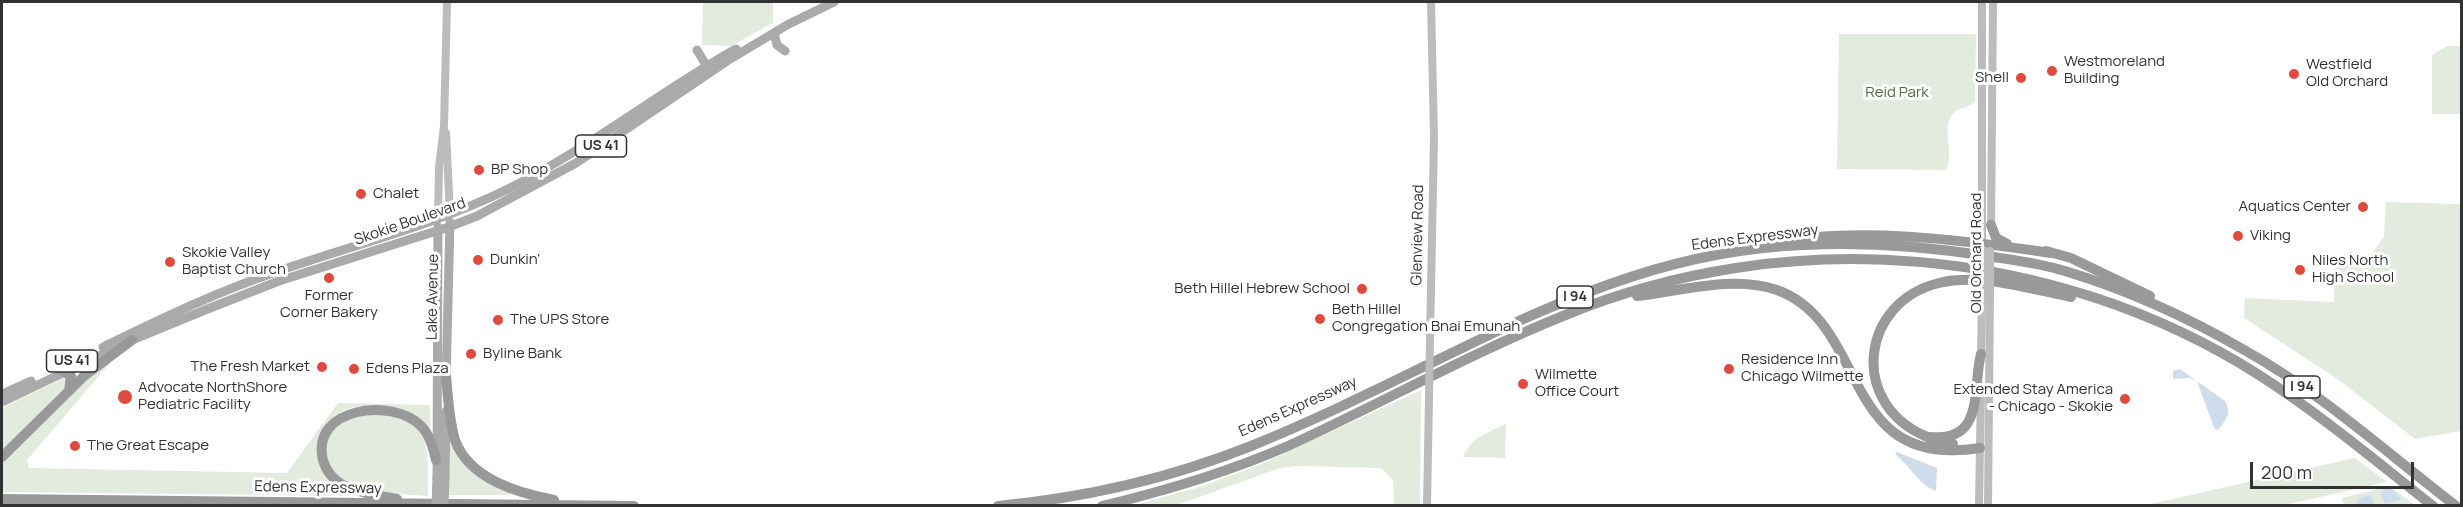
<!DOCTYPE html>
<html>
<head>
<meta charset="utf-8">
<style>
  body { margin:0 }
  #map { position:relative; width:2463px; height:507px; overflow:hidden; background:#fff; font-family:Manrope,sans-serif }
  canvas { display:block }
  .frame { position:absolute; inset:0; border:3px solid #323232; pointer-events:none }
  .scale { position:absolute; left:2250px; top:462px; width:164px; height:27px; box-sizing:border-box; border:3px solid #323232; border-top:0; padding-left:8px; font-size:18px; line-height:21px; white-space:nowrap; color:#323232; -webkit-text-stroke:4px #fff; paint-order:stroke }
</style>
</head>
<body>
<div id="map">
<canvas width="2463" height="507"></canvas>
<div class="frame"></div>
<div class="scale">200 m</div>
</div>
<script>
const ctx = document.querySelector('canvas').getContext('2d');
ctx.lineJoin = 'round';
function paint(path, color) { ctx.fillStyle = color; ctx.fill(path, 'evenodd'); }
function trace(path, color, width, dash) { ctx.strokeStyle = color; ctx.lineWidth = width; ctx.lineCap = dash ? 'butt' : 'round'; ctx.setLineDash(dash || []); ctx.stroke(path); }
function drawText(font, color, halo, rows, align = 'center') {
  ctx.font = font + ' Manrope,sans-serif'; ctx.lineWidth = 6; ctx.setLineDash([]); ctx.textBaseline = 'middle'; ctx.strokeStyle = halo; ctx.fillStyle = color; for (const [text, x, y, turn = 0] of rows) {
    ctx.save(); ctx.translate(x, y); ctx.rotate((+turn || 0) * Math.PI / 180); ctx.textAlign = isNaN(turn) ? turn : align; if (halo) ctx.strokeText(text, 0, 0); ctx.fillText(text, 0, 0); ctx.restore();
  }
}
paint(new Path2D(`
  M 703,2 L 773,2 L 773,23 L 731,46 L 702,45 Z
  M 1839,34 L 1976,34 L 1975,101 C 1970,109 1958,106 1952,115 C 1941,130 1955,154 1946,170 L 1837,169 Z
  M 2447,46 L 2461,46 L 2461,114 L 2432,114 L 2432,55 Z
  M 2386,202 L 2461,204 L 2461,431 L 2415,439 L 2336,378 L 2244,318 L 2245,298 L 2334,302 L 2334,265 L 2359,265 L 2367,260 L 2384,237 Z
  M 118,354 L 27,460 L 29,468 L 287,473 L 338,403 L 430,405 L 430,431 C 414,424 386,407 369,406 C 339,402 314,431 318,460 L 351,492 L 352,496 L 2,492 L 2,463 L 108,359 Z
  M 66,377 L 67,385 L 2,451 L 2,408 Z
  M 1421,390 L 1420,505 L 1394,505 L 1393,480 L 1381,468 L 1297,466 L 1280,468 L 1177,505 L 1135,505 L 1203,486 L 1266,462 Z
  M 383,414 C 395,417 413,421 421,431 C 430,442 428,482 428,496 C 400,494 363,494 339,477 C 332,471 328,462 327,453 C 323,421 359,415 383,414 Z
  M 1506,424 L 1505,458 L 1463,457 C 1470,438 1489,432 1506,424 Z
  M 449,439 L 454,448 L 512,492 L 510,495 L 448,495 Z
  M 2355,458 L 2387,482 L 2284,505 L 2146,505 Z
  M 2389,486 L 2415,505 L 2344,505 L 2342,498 Z`), '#e3ebde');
paint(new Path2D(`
  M 2180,369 L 2225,401 C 2232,413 2226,420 2218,430 L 2214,428 L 2197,381 L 2190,378 L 2173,379 L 2173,371 Z
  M 1897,452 L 1937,468 L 1936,491 C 1918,484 1911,467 1895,454 Z
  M 2383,489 L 2391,489 L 2402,499 L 2385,504 L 2381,496 Z
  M 2371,495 L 2374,504 L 2357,505 L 2358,498 Z`), '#cfdcec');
trace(new Path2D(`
  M 1982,2 L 1982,246
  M 446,133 L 450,214
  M 438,219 L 439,167 L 444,126 L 447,2
  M 1991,228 L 1993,2
  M 1430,340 L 1434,137 L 1431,2
  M 1981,357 L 1982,289
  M 1427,506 L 1429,397
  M 1979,506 L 1981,387
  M 1988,506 L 1990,292`), '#bcbcbc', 8);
trace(new Path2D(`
  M 774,33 L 777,45 L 785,51
  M 697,50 L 706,65
  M 103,347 C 159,320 214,293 273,273 C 352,245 433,226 508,189 C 588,149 658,93 736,49
  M 446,382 L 450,222
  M 2,394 L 31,381
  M 2,402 L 132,340 L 205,310 L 279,281 L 449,227 L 477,216 L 576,163 L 727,61 L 787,25 L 834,2
  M 437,477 L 438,227
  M 445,478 L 446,411`), '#aaa', 9);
trace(new Path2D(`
  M 1991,225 L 1996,238 L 2007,244
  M 1765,242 C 1867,228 1949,238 2051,253
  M 2046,251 L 2071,258 L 2150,296
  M 1637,296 C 1681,291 1734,275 1777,290 C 1871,324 1838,471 1980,448
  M 58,368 L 71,376 L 69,391
  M 446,376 C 448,397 449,420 455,440 C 469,479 518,493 554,500
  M 1931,437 C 1985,442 1972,389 1981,354
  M 1953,444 C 1942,444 1933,440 1923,435 C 1849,401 1861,302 1939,283 C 1981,273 2030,289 2071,297
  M 2,457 L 84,376 L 132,340
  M 2,499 L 634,506
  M 397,499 C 379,496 360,493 343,485 C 334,480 326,471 323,460 C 310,407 393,397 421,426 C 430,435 433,448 436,460
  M 998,506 C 1083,498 1171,478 1251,446 C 1338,411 1425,365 1510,325 C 1569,298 1632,273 1696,259 C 1791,238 1892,241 1987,256 C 2013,260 2040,263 2065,271 C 2128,290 2189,318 2246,351 C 2321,393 2387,453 2456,506
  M 1102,506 C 1165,491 1228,472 1288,446 C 1380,404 1469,354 1563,316 C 1787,223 2054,245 2259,375 C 2320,414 2376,461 2433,506`), '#999', 10);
trace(new Path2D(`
  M 1982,289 L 1983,250
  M 1990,292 L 1990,251
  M 1429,397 L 1430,340`), '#bcbcbc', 8);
trace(new Path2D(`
  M 436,506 L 437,477
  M 444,506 L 445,478`), '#aaa', 9);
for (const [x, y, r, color] of [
  [2052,71,6,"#df493e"],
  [2294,74,6,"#df493e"],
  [2021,78,6,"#df493e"],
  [479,170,6,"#df493e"],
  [361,194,6,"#df493e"],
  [2363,207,6,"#df493e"],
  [2238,236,6,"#df493e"],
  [478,260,6,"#df493e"],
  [170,262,6,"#df493e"],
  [2300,270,6,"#df493e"],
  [329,278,6,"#df493e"],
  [1362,289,6,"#df493e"],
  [1320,319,6,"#df493e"],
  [498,320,6,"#df493e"],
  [471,354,6,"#df493e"],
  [322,367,6,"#df493e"],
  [354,369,6,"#df493e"],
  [1729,369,6,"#df493e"],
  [1523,384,6,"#df493e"],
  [125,397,8,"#df493e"],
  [2125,399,6,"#df493e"],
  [75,446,6,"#df493e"]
]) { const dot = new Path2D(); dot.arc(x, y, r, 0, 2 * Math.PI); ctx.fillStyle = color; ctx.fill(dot); trace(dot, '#fff', 2); }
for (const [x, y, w] of [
  [601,146,51],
  [1575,297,36],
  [72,361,51],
  [2302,387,36]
]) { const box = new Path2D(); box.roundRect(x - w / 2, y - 11, w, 22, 4.5); ctx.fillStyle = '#fff'; ctx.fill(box); trace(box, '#323232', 1.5); }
drawText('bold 14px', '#323232', null, [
  ["US 41",601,146],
  ["I 94",1575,297],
  ["US 41",72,361],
  ["I 94",2302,387]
]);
drawText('15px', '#323232', '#fff', [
  ["Westmoreland",2064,62],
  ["Building",2064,79],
  ["Westfield",2306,65],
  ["Old Orchard",2306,82],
  ["Shell",2009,78,"right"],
  ["BP Shop",491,170],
  ["Chalet",373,194],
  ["Aquatics Center",2351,207,"right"],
  ["Viking",2250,236],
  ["Skokie Valley",182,253],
  ["Baptist Church",182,270],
  ["Dunkin'",490,260],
  ["Niles North",2312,261],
  ["High School",2312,278],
  ["Beth Hillel Hebrew School",1350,289,"right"],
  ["Former",329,296,"center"],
  ["Corner Bakery",329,313,"center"],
  ["Beth Hillel",1332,310],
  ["Congregation Bnai Emunah",1332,327],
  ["The UPS Store",510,320],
  ["Byline Bank",483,354],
  ["Residence Inn",1741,360],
  ["Chicago Wilmette",1741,377],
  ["The Fresh Market",310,367,"right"],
  ["Edens Plaza",366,369],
  ["Wilmette",1535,375],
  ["Office Court",1535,392],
  ["Advocate NorthShore",138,388],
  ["Pediatric Facility",138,405],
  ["Extended Stay America",2113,390,"right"],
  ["- Chicago - Skokie",2113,407,"right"],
  ["The Great Escape",87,446]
], 'left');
drawText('15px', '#4f6d40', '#fff', [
  ["Reid Park",1897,93]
]);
drawText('15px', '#323232', '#fff', [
  ["Skokie Boulevard",410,222,-19],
  ["Glenview Road",1418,235,-89],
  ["Edens Expressway",1755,238,-7],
  ["Old Orchard Road",1977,253,-90],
  ["Lake Avenue",433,297,-89],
  ["Edens Expressway",1298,407,-24],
  ["Edens Expressway",318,488,1]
]);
</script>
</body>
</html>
